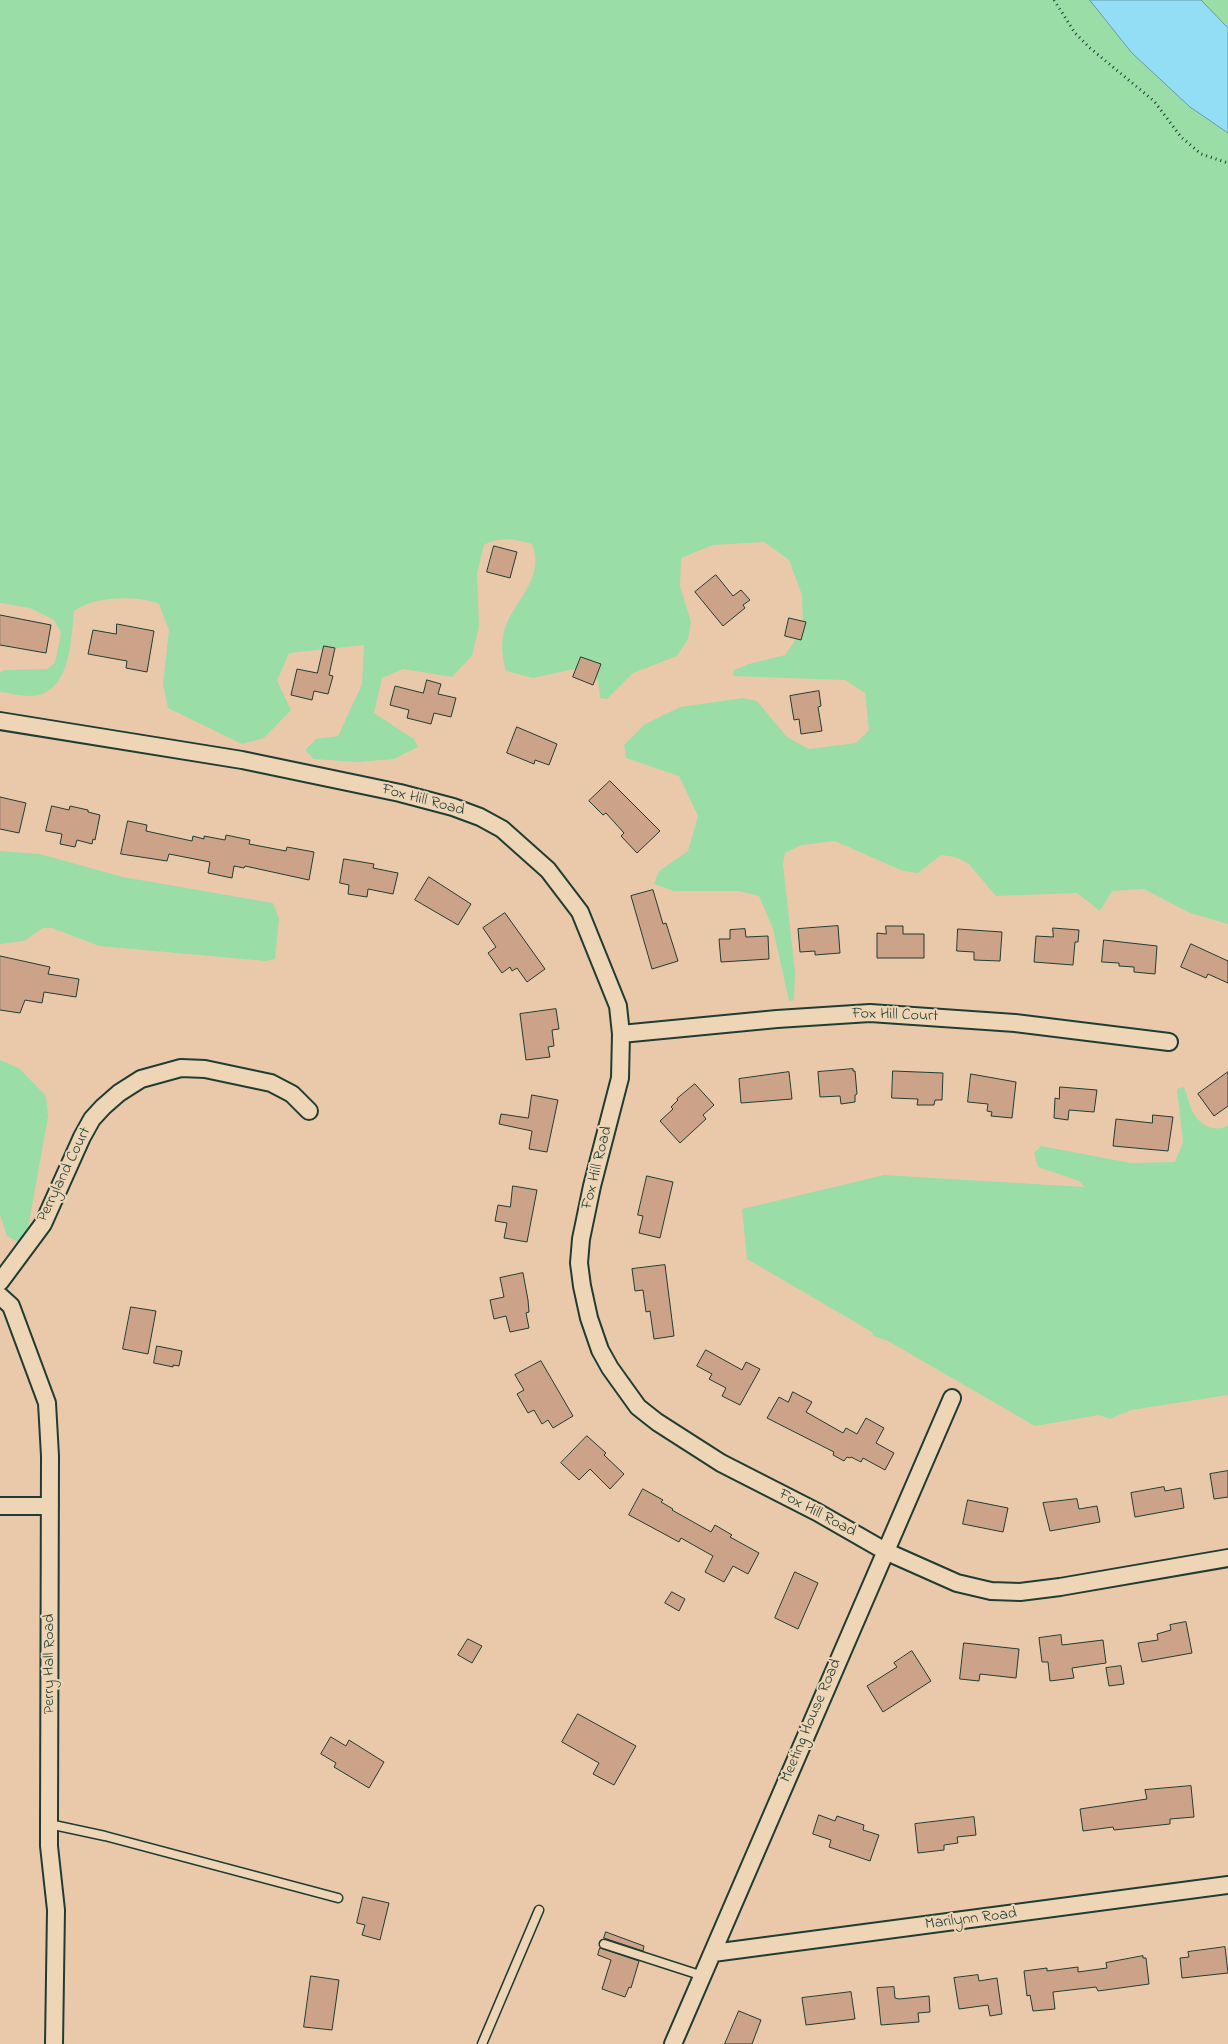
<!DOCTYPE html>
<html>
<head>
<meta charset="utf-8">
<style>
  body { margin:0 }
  canvas { display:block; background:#eac9ab }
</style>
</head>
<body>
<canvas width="1228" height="2044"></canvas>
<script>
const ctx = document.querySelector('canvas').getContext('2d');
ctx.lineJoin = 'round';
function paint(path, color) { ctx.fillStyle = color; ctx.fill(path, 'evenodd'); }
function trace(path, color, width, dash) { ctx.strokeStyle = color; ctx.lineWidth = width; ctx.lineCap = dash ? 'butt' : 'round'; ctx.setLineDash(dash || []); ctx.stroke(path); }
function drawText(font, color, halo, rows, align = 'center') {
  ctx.font = font + ' "Indie Flower",sans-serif'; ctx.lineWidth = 4; ctx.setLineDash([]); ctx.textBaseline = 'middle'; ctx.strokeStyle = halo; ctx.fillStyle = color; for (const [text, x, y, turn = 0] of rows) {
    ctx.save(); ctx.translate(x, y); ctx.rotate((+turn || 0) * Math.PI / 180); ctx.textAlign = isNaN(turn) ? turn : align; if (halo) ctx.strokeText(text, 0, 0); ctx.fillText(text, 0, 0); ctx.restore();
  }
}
paint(new Path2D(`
  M 0,0 L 1228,0 L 1228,924 L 1190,913 L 1144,889 L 1112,891 L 1100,911 L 1077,893 L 996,896 L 968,863 L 955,857 L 941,855 L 918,873 L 903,871 L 835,841 L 801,845 L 785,853 L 783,864 L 795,972 L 794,1000 L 789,1001 L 773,929 L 759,896 L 739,891 L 674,891 L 654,884 L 659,871 L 688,851 L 698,816 L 679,776 L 626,758 L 624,745 L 645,724 L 680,707 L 743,698 L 757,701 L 787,737 L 809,749 L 856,743 L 869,730 L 865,693 L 845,680 L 733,676 L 734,670 L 749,664 L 785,655 L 803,629 L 802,595 L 789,560 L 764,542 L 713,545 L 681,558 L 680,586 L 691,622 L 688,639 L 677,656 L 633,673 L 607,699 L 600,698 L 598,680 L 590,672 L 574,669 L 533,678 L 506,671 C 502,656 500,641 506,625 C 517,598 545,576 532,544 C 515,539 500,536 484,545 L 477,573 L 479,626 L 472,656 L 452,677 L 403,669 L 382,678 L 374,713 L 414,739 L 418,747 L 394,759 L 357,762 L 314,759 L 305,750 L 316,739 L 338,736 L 362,684 L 364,645 L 289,653 L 277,681 L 291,710 L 264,738 L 242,744 L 168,708 L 163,684 L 169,630 L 159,604 C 137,595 94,596 74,611 C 71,640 71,694 31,696 C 21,696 10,693 0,692 L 0,672 L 5,670 L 47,669 L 55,663 L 61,633 L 54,620 L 30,608 L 0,603 Z
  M 0,851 L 40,854 L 123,877 L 273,903 L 279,919 L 275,959 L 266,961 L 99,946 L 52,928 L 43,928 L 24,941 L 0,944 Z
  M 0,1060 L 19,1068 L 46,1096 L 48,1117 L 27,1234 L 20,1243 L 7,1236 L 0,1215 Z
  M 1184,1087 C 1188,1096 1190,1110 1196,1117 C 1204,1128 1218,1132 1228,1125 L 1228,1395 L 1131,1410 L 1110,1419 L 1099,1415 L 1035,1426 L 888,1341 L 873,1336 L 872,1332 L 747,1259 L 742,1209 L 884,1175 L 1085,1187 L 1079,1181 L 1038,1167 L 1034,1153 L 1041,1146 L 1131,1163 L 1175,1162 L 1183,1142 L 1177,1089 Z`), '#9bdda7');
const water = new Path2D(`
  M 1090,0 L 1201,0 L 1228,28 L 1228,133 L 1190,107 L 1132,53 Z`);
paint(water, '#93ddf5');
trace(water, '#659da8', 1);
const building = new Path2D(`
  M 494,546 L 517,552 L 510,578 L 487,572 Z
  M 716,575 L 733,596 L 741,590 L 750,600 L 743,605 L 745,608 L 723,626 L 695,592 Z
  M 0,615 L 51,625 L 46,653 L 0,645 Z
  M 789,618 L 806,622 L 801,640 L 785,636 Z
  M 117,624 L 154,631 L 147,672 L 126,668 L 127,661 L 88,654 L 93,630 L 116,634 Z
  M 324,646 L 335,648 L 329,675 L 333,676 L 328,694 L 314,691 L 312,700 L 291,695 L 297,669 L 317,673 Z
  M 581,657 L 601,664 L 593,685 L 573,677 Z
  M 427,680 L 441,684 L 438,694 L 456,698 L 451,717 L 434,713 L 431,724 L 407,718 L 409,710 L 390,705 L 395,686 L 423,693 Z
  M 819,691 L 821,706 L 818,707 L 822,731 L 801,734 L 799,719 L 794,720 L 790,696 Z
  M 517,727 L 557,744 L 549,765 L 535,760 L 534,764 L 507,753 Z
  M 610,781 L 660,831 L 637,853 L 621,836 L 624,833 L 606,813 L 603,815 L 589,801 Z
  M 0,797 L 26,803 L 19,833 L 0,829 Z
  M 52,806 L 69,810 L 70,806 L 88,810 L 88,812 L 100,815 L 95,840 L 93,839 L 92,844 L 77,840 L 75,847 L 60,844 L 62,834 L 46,831 Z
  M 128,821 L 147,825 L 146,831 L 192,841 L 193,836 L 204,839 L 204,836 L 225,840 L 226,835 L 250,840 L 249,844 L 286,851 L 287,847 L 314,852 L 309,880 L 245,866 L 244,868 L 234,866 L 232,878 L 208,873 L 210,862 L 169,854 L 167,861 L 121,854 Z
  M 344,859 L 374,864 L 373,868 L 398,873 L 393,894 L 368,889 L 367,897 L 348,894 L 349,885 L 340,883 Z
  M 429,877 L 471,904 L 458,925 L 415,900 Z
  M 653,890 L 663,924 L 666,923 L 678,961 L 652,969 L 631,896 Z
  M 505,913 L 545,969 L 527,982 L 517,968 L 512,971 L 510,967 L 502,973 L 488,953 L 496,947 L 483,928 Z
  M 838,926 L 840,953 L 815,955 L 815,951 L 800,952 L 798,929 Z
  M 886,926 L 903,926 L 903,934 L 924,934 L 924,958 L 877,958 L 877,933 L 886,934 Z
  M 1053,928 L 1079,930 L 1078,942 L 1075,942 L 1073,965 L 1034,962 L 1036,936 L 1053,937 Z
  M 745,929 L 746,937 L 768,936 L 769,959 L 721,962 L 719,939 L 730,939 L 730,930 Z
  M 958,929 L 1002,932 L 1000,961 L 974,960 L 974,952 L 957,951 Z
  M 1104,940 L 1157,946 L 1155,974 L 1134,972 L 1134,967 L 1119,966 L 1119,963 L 1102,962 Z
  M 1191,944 L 1228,961 L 1228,983 L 1208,974 L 1206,978 L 1181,967 Z
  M 0,956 L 50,967 L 48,974 L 79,979 L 76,997 L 44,992 L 42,1003 L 25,1000 L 20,1013 L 0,1010 Z
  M 556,1009 L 559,1029 L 552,1030 L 554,1046 L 548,1047 L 550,1057 L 526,1060 L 520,1014 Z
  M 853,1069 L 853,1071 L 855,1071 L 857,1094 L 855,1095 L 855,1102 L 841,1104 L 840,1096 L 820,1097 L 818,1072 Z
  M 893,1071 L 943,1073 L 942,1100 L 935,1100 L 934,1105 L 917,1105 L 918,1099 L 892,1098 Z
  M 789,1072 L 792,1099 L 741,1103 L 739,1079 Z
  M 1228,1072 L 1228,1106 L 1214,1116 L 1198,1094 Z
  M 971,1074 L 1016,1082 L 1012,1118 L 991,1116 L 992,1112 L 987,1111 L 988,1104 L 968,1102 Z
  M 695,1084 L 714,1105 L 703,1115 L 706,1119 L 680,1143 L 660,1121 L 673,1109 L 671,1107 L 678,1100 L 677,1099 Z
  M 1060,1087 L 1097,1090 L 1094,1112 L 1069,1110 L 1068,1120 L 1054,1118 L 1055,1098 L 1059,1099 Z
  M 532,1095 L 558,1100 L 547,1152 L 529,1149 L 532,1131 L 499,1124 L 501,1114 L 528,1118 Z
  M 1153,1115 L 1173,1117 L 1168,1151 L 1113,1146 L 1116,1119 L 1152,1123 Z
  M 647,1176 L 673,1182 L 660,1238 L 639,1233 L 643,1216 L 638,1215 Z
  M 513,1186 L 537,1190 L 527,1242 L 504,1238 L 507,1223 L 495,1221 L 498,1205 L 510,1207 Z
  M 665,1265 L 674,1336 L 654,1339 L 650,1311 L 646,1312 L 643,1290 L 635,1291 L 632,1269 Z
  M 523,1273 L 528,1300 L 529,1312 L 526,1313 L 529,1328 L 510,1332 L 506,1316 L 494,1319 L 490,1300 L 504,1297 L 500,1278 Z
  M 131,1307 L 156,1311 L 148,1354 L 123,1349 Z
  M 157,1346 L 182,1351 L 179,1366 L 173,1365 L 173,1367 L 154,1363 Z
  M 706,1350 L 742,1370 L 746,1362 L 760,1369 L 740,1405 L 722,1396 L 726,1388 L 709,1379 L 712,1374 L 697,1366 Z
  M 541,1361 L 573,1416 L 553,1428 L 548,1420 L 542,1424 L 534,1410 L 528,1413 L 517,1394 L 524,1390 L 515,1375 Z
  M 793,1392 L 812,1402 L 806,1412 L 843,1433 L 846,1428 L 857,1434 L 866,1418 L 884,1428 L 876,1443 L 894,1453 L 885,1470 L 863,1458 L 861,1462 L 851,1457 L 850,1458 L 847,1457 L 844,1461 L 833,1455 L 834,1452 L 767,1418 L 779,1397 L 788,1402 Z
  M 587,1436 L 606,1453 L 604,1455 L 624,1474 L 610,1489 L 590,1469 L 579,1480 L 561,1463 Z
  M 1228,1471 L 1228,1497 L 1214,1499 L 1210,1474 Z
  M 1164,1487 L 1165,1491 L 1181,1488 L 1184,1508 L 1135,1517 L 1131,1493 Z
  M 643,1489 L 663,1500 L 661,1502 L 673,1509 L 672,1510 L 711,1532 L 715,1525 L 732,1535 L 730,1537 L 759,1553 L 748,1574 L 733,1566 L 724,1582 L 705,1572 L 713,1556 L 681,1538 L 679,1542 L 629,1515 Z
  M 1077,1499 L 1079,1509 L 1097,1506 L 1100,1522 L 1050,1531 L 1043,1503 Z
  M 968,1500 L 1008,1508 L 1003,1532 L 963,1524 Z
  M 795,1572 L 818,1583 L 798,1629 L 775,1618 Z
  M 672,1592 L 685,1599 L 679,1611 L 665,1603 Z
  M 1186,1622 L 1192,1653 L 1142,1662 L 1138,1643 L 1158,1640 L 1157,1634 L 1171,1630 L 1170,1625 Z
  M 1061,1635 L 1062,1645 L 1103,1640 L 1106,1663 L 1072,1668 L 1074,1678 L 1050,1681 L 1048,1662 L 1042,1662 L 1039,1638 Z
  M 468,1639 L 482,1646 L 472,1663 L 458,1655 Z
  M 964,1643 L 1019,1649 L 1016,1678 L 980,1674 L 979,1681 L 960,1679 Z
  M 912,1651 L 931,1681 L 883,1712 L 867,1686 L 897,1667 L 894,1663 Z
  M 1121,1666 L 1124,1684 L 1109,1686 L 1106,1668 Z
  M 578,1714 L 636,1746 L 614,1785 L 593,1774 L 599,1763 L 562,1742 Z
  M 331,1737 L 346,1746 L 349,1740 L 384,1762 L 369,1788 L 334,1767 L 336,1763 L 321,1754 Z
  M 1191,1786 L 1194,1817 L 1170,1819 L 1170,1824 L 1114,1830 L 1113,1827 L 1083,1831 L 1080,1809 L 1147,1799 L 1145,1790 Z
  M 819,1815 L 835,1821 L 837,1816 L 864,1825 L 863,1830 L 879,1835 L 870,1861 L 829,1847 L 831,1840 L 813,1834 Z
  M 974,1817 L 976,1835 L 957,1837 L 958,1843 L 944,1845 L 944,1850 L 918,1853 L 915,1824 Z
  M 363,1897 L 389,1903 L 380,1940 L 362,1935 L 365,1925 L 357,1923 Z
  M 606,1932 L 644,1946 L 643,1951 L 604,1938 Z
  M 1225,1947 L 1228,1973 L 1182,1978 L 1180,1958 L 1189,1957 L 1188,1952 Z
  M 600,1948 L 639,1961 L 631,1988 L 629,1987 L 625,1997 L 602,1989 L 611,1960 L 598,1955 Z
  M 1143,1956 L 1143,1958 L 1146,1958 L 1149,1984 L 1098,1991 L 1096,1987 L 1053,1992 L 1055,2009 L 1033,2011 L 1030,1995 L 1027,1996 L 1024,1971 L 1047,1968 L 1047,1971 L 1078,1967 L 1078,1972 L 1107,1968 L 1106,1963 Z
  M 978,1975 L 979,1981 L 997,1978 L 1002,2014 L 990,2016 L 988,2005 L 959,2009 L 954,1978 Z
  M 311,1976 L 339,1980 L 332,2030 L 304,2027 Z
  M 894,1987 L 895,1998 L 899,1999 L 929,1996 L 930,2012 L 918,2013 L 919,2022 L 881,2025 L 877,1988 Z
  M 851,1992 L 855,2019 L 806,2025 L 802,1998 Z
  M 739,2011 L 761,2020 L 752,2044 L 725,2044 Z`);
paint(building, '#cca288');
trace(building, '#1f3d34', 1);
const lane = new Path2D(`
  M 49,1824 L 105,1836 L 338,1898
  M 604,1944 L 703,1976
  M 482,2044 L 539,1910`);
const street = new Path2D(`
  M 0,721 L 242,760 L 400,793 L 453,807 L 480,817 L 502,829 L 548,870 L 580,912 L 618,1006 L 621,1034 L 620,1078 L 592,1186 L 581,1239 L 579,1263 L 582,1286 L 589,1318 L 600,1350 L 610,1368 L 638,1407 L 657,1422 L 721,1463 L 817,1512 L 885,1551 L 957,1583 L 991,1591 L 1020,1592 L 1060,1587 L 1228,1558
  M 621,1034 L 777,1019 L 870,1013 L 1015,1023 L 1169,1042
  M 0,1282 L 43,1224 L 82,1137 L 92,1119 L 103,1107 L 119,1093 L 141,1079 L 181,1068 L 205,1069 L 271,1083 L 292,1094 L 309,1111
  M 0,1296 L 11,1306 L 47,1403 L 50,1456 L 49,1824 L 49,1846 L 56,1910 L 54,2044
  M 0,1506 L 50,1506
  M 713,1953 L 1228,1885
  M 673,2044 L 952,1398`);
trace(lane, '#1f3d34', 11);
trace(street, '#1f3d34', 20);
trace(new Path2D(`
  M 1054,0 L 1075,33 L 1090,48 L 1154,101 L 1181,137 L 1201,154 L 1228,163`), '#1f3d34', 3, [1, 4]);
trace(lane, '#eed5b6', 8);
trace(street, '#eed5b6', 16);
drawText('16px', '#1f3d34', '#eed5b6', [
  ["Fox Hill Road",423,801,15],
  ["Fox Hill Court",895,1016,2],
  ["Fox Hill Road",598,1168,-76],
  ["Perryland Court",65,1175,-64],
  ["Fox Hill Road",817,1514,28],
  ["Perry Hall Road",50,1664,-90],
  ["Meeting House Road",812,1721,-67],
  ["Marilynn Road",971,1920,-7]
]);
</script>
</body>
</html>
